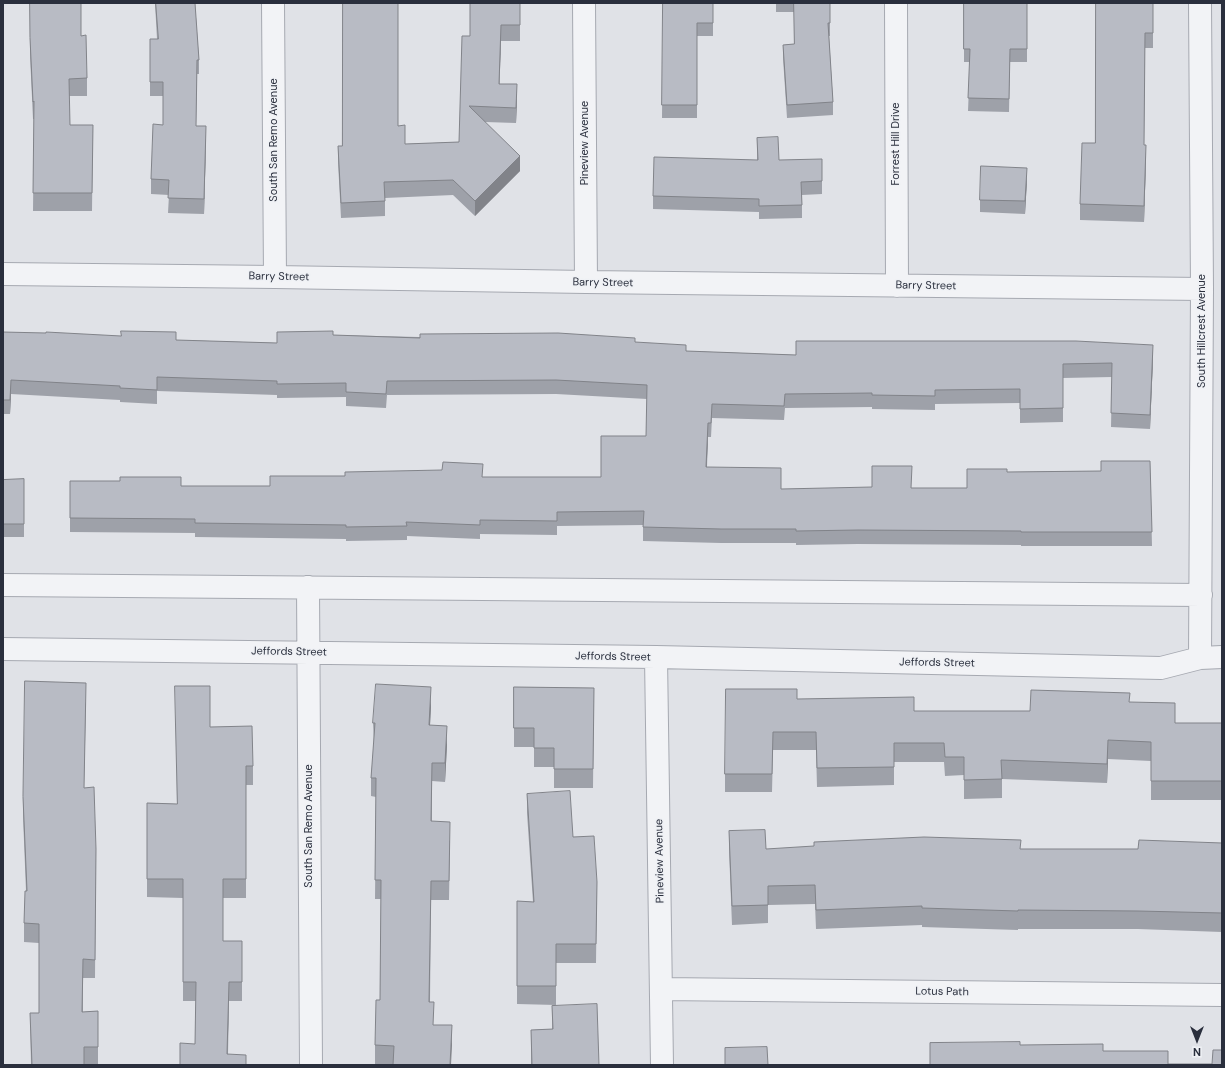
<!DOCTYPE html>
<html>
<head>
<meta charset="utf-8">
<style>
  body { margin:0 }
  #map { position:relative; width:1225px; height:1068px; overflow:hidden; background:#e0e2e7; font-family:"DM Sans",sans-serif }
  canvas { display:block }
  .frame { position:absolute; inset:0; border:4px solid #2a2f3d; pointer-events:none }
  .north { position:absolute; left:1177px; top:1020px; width:40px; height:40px; -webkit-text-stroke:3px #eff1f5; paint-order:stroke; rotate:180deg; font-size:11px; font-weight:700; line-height:16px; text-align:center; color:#2a2f3d }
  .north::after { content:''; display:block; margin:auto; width:14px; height:18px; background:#2a2f3d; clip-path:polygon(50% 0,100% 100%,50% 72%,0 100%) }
</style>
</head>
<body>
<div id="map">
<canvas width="1225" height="1068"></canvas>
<div class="frame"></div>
<div class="north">N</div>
</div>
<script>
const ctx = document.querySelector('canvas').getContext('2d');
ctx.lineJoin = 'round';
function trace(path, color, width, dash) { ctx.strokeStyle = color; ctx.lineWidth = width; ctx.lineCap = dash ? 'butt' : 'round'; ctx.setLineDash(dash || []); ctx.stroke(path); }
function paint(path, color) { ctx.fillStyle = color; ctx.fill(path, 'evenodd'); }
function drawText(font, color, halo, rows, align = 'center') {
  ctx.font = font + ' "DM Sans",sans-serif'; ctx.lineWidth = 3; ctx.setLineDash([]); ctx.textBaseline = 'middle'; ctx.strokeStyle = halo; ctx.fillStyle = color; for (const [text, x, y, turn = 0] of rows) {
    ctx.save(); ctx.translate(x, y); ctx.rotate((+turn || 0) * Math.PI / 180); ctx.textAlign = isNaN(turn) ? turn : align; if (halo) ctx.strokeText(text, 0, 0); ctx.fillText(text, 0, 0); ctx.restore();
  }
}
const minor = new Path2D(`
  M 273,3 L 275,277
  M 584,3 L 586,282
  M 896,3 L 897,286
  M 3,274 L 275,277 L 586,282 L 1202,289
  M 3,585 L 1201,595
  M 308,587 L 311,1065
  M 3,649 L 656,657 L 1161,668 L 1200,658 L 1222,657
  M 656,657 L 662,1065
  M 1200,658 L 1202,289 L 1200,3
  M 662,989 L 1222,995`);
trace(minor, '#a6a9b1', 24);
trace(minor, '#f2f3f6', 22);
paint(new Path2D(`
  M 30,3 L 81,36 L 87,78 L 87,96 L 69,96 L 70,125 L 93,125 L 92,211 L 33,211 L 34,119 L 33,119 L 30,55 Z
  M 155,3 L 195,3 L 199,60 L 199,74 L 197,74 L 196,126 L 206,141 L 204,214 L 168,213 L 169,195 L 151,194 L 151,179 L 163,125 L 163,96 L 150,96 L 150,39 L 157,39 Z
  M 520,3 L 520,41 L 501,41 L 499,84 L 517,100 L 516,123 L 485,122 L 520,171 L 475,216 L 453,195 L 385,198 L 385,216 L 341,218 L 338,162 L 338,146 L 342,146 L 398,126 L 405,144 L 459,142 L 470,36 Z
  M 663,3 L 713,3 L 713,36 L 697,36 L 697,118 L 662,118 Z
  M 776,3 L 830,3 L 830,36 L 829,36 L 833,102 L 833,115 L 787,118 L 783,58 L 783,45 L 794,44 L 794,12 L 776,12 Z
  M 964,3 L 1027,3 L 1027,62 L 1010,62 L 1009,112 L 968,111 L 970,62 L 964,62 Z
  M 1153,3 L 1153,48 L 1145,48 L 1144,145 L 1146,160 L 1144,222 L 1080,220 L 1080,204 L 1095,143 Z
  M 757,138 L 779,160 L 822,181 L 822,194 L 802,195 L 802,218 L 759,219 L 759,212 L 653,209 L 653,196 L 757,160 Z
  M 1027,180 L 1025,214 L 980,212 L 980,200 Z
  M 3,332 L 176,340 L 277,343 L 333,335 L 635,342 L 686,351 L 796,355 L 1153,359 L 1150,429 L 1111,427 L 1112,377 L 1063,378 L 1063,422 L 1020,423 L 1020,403 L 935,404 L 935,410 L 872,409 L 872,407 L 785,408 L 784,420 L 712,418 L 711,437 L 708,437 L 707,467 L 781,489 L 967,488 L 1007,472 L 1101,471 L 1150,461 L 1152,546 L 1021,546 L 1021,545 L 858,544 L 796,545 L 796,543 L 721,543 L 643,541 L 643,525 L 557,526 L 557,535 L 480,534 L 480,539 L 407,536 L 407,540 L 346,541 L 346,539 L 195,537 L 195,533 L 70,532 L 70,481 L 181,486 L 270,486 L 483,477 L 601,477 L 646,436 L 647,399 L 556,394 L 387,395 L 386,408 L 346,406 L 346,397 L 277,398 L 277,395 L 157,391 L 157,404 L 120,402 L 120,400 L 11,394 L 10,414 L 3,414 Z
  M 24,479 L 24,537 L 3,537 L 3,480 Z
  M 514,687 L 594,688 L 593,788 L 554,788 L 554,767 L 534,767 L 534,747 L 514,747 Z
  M 797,699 L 914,711 L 1030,711 L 1130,702 L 1175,723 L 1222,723 L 1222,800 L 1151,800 L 1151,761 L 1108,759 L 1107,783 L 1002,779 L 1002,798 L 964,799 L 964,775 L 945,776 L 944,762 L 894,762 L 894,785 L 817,787 L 816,750 L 773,750 L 772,792 L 725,792 L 725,774 Z
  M 86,702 L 84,788 L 96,849 L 95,978 L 83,978 L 83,1012 L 98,1011 L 98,1065 L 31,1065 L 30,1013 L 39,1013 L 39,943 L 24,942 L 24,923 L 26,891 L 23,816 L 23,797 Z
  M 431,706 L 430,725 L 447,745 L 445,782 L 432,781 L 432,821 L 450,841 L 449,900 L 431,900 L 430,1002 L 433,1025 L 452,1044 L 393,1065 L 375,1064 L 375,1045 L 380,1000 L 381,899 L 375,899 L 376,797 L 371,796 L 371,778 L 374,742 L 373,723 Z
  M 210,727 L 253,766 L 253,785 L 246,785 L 246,898 L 223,898 L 223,941 L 242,941 L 242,1001 L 229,1001 L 228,1054 L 246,1065 L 195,1044 L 196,1001 L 183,1001 L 183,898 L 147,897 L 147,803 L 177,804 Z
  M 527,794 L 573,837 L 597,882 L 596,963 L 556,963 L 556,1005 L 517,1004 L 517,901 L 533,902 L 527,813 Z
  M 729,831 L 766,849 L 1138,849 L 1222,843 L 1222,932 L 1138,929 L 1018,929 L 1018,930 L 922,927 L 922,925 L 816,929 L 815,904 L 768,905 L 768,923 L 732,925 L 729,850 Z
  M 552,1006 L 599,1065 L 531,1065 L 531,1030 L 552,1029 Z`), '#9ea1a9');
paint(new Path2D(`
  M 501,25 L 501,41 L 499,99 L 499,84 Z
  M 517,84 L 517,100 L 516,123 L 516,108 Z
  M 206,126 L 206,141 L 204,214 L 204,199 Z
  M 1146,145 L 1146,160 L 1144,222 L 1144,206 Z
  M 520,156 L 520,171 L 475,216 L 475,201 Z
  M 1027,168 L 1027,180 L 1025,214 L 1025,201 Z
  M 1153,345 L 1153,359 L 1150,429 L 1150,415 Z
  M 11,380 L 11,394 L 10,414 L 10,400 Z
  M 708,423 L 708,437 L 706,481 L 706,467 Z
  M 431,687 L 431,706 L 429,744 L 429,725 Z
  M 447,726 L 447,745 L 445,782 L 445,763 Z
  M 1108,740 L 1108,759 L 1107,783 L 1107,764 Z
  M 229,982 L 229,1001 L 227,1065 Z
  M 452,1025 L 452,1044 L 451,1065 L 450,1065 Z`), '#818389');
const building = new Path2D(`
  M 30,3 L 81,3 L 81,36 L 86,35 L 87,78 L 69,79 L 70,125 L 93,125 L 92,193 L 33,193 L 34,101 L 33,102 L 30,38 Z
  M 156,3 L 195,3 L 199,60 L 197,60 L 196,126 L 206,126 L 204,199 L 168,198 L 169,180 L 151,179 L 153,124 L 163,125 L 163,82 L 150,82 L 150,39 L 158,39 Z
  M 343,3 L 398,3 L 398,126 L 405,125 L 405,144 L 459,142 L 462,36 L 470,36 L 470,3 L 520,3 L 520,25 L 501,25 L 499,84 L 517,84 L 516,108 L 469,106 L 520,156 L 475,201 L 453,180 L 384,182 L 385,201 L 341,203 L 338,146 L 342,146 Z
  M 663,3 L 713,3 L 713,23 L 697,23 L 697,105 L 662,105 Z
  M 794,3 L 830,3 L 830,23 L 828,23 L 833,102 L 787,105 L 783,45 L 794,44 Z
  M 964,3 L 1027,3 L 1027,49 L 1010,49 L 1009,99 L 968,98 L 970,49 L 964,49 Z
  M 1096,3 L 1153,3 L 1153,33 L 1145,33 L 1144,145 L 1146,145 L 1144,206 L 1080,204 L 1082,143 L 1095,143 Z
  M 778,137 L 779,160 L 822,159 L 822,181 L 801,182 L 802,205 L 759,206 L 759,199 L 653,196 L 654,157 L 758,160 L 757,138 Z
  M 981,166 L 1027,168 L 1025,201 L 980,200 Z
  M 121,331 L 176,332 L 176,340 L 277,343 L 277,332 L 333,331 L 333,335 L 420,338 L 420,334 L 558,333 L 635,338 L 635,342 L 686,345 L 686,351 L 796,355 L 796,341 L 1076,341 L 1153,345 L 1150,415 L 1111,413 L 1112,363 L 1063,364 L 1063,408 L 1020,409 L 1020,389 L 935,390 L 935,396 L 872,395 L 872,393 L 785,394 L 784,406 L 712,404 L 711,423 L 708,423 L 706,467 L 781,468 L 781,489 L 872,487 L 872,466 L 912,466 L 911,488 L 967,488 L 967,469 L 1007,469 L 1007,472 L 1101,471 L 1101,461 L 1150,461 L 1152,532 L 1021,532 L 1021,531 L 858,530 L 796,531 L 796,529 L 721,529 L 643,527 L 644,511 L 557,512 L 557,521 L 480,520 L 480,525 L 406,522 L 407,526 L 346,527 L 346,525 L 195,523 L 195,519 L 70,518 L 70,481 L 120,481 L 120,477 L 181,477 L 181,486 L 270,486 L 270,476 L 345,476 L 345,472 L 442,470 L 443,462 L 483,464 L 482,477 L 601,477 L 601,436 L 646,436 L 647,385 L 556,380 L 387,381 L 386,394 L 346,392 L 346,383 L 277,384 L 277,381 L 157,377 L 157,390 L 120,388 L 120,386 L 11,380 L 10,400 L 3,400 L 3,332 L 46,333 L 46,332 L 121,336 Z
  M 24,479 L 24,524 L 3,524 L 3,480 Z
  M 25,681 L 86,683 L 84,788 L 94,787 L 96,849 L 95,960 L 83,959 L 82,1012 L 98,1011 L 98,1047 L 84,1047 L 84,1065 L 32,1065 L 30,1013 L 39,1013 L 39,924 L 24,923 L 25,891 L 27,891 L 23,797 Z
  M 376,684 L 431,687 L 429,725 L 447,726 L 445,763 L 432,763 L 431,821 L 450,822 L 449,881 L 431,881 L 429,1002 L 434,1002 L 433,1025 L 452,1025 L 450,1065 L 393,1065 L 394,1046 L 375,1045 L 376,1000 L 380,1000 L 381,880 L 375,880 L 376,778 L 371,778 L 375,723 L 373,723 Z
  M 175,686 L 210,686 L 210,727 L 252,726 L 253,766 L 246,766 L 246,879 L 223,879 L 223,941 L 242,941 L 242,982 L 229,982 L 227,1054 L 246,1055 L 246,1065 L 180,1065 L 180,1043 L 195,1044 L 196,982 L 183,982 L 183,879 L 147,879 L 147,803 L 177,804 Z
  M 514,687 L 594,688 L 593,769 L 554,769 L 554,748 L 534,748 L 534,728 L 514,728 Z
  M 726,689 L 797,689 L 797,699 L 914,697 L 914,711 L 1030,711 L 1031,690 L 1130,693 L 1129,702 L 1175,703 L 1175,723 L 1222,723 L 1222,781 L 1151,781 L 1151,742 L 1108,740 L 1107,764 L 1001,760 L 1002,779 L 964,780 L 964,757 L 945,757 L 944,743 L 894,743 L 894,767 L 817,768 L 816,732 L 773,732 L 772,774 L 725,774 Z
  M 570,791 L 573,837 L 594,836 L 597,882 L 596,944 L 556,944 L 556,986 L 517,986 L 517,901 L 534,902 L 527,794 Z
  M 765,830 L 766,849 L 814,846 L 814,842 L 924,837 L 1021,840 L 1020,849 L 1138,849 L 1139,840 L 1222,843 L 1222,913 L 1138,911 L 1018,910 L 1018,911 L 922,908 L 922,906 L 816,910 L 815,885 L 768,886 L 768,905 L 732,906 L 729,831 Z
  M 597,1004 L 599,1065 L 532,1065 L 531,1030 L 553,1029 L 552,1006 Z
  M 1020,1042 L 1020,1045 L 1103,1044 L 1103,1051 L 1168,1051 L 1168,1064 L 1212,1064 L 1213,1050 L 1222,1050 L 1222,1065 L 930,1065 L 930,1043 Z
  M 767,1047 L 768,1065 L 725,1065 L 725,1048 Z`);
paint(building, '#b8bbc4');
trace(building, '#818389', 1);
drawText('11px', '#2a2f3d', '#eff1f5', [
  ["South San Remo Avenue",274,140,-90],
  ["Pineview Avenue",585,143,-90],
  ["Forrest Hill Drive",896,144,-90],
  ["Barry Street",279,277,1],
  ["Barry Street",603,283,1],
  ["Barry Street",926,286,1],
  ["South Hillcrest Avenue",1202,331,-90],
  ["Jeffords Street",289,652,1],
  ["Jeffords Street",613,657,1],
  ["Jeffords Street",937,663,1],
  ["South San Remo Avenue",309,826,-90],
  ["Pineview Avenue",660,861,-91],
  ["Lotus Path",942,992,1]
]);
</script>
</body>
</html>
